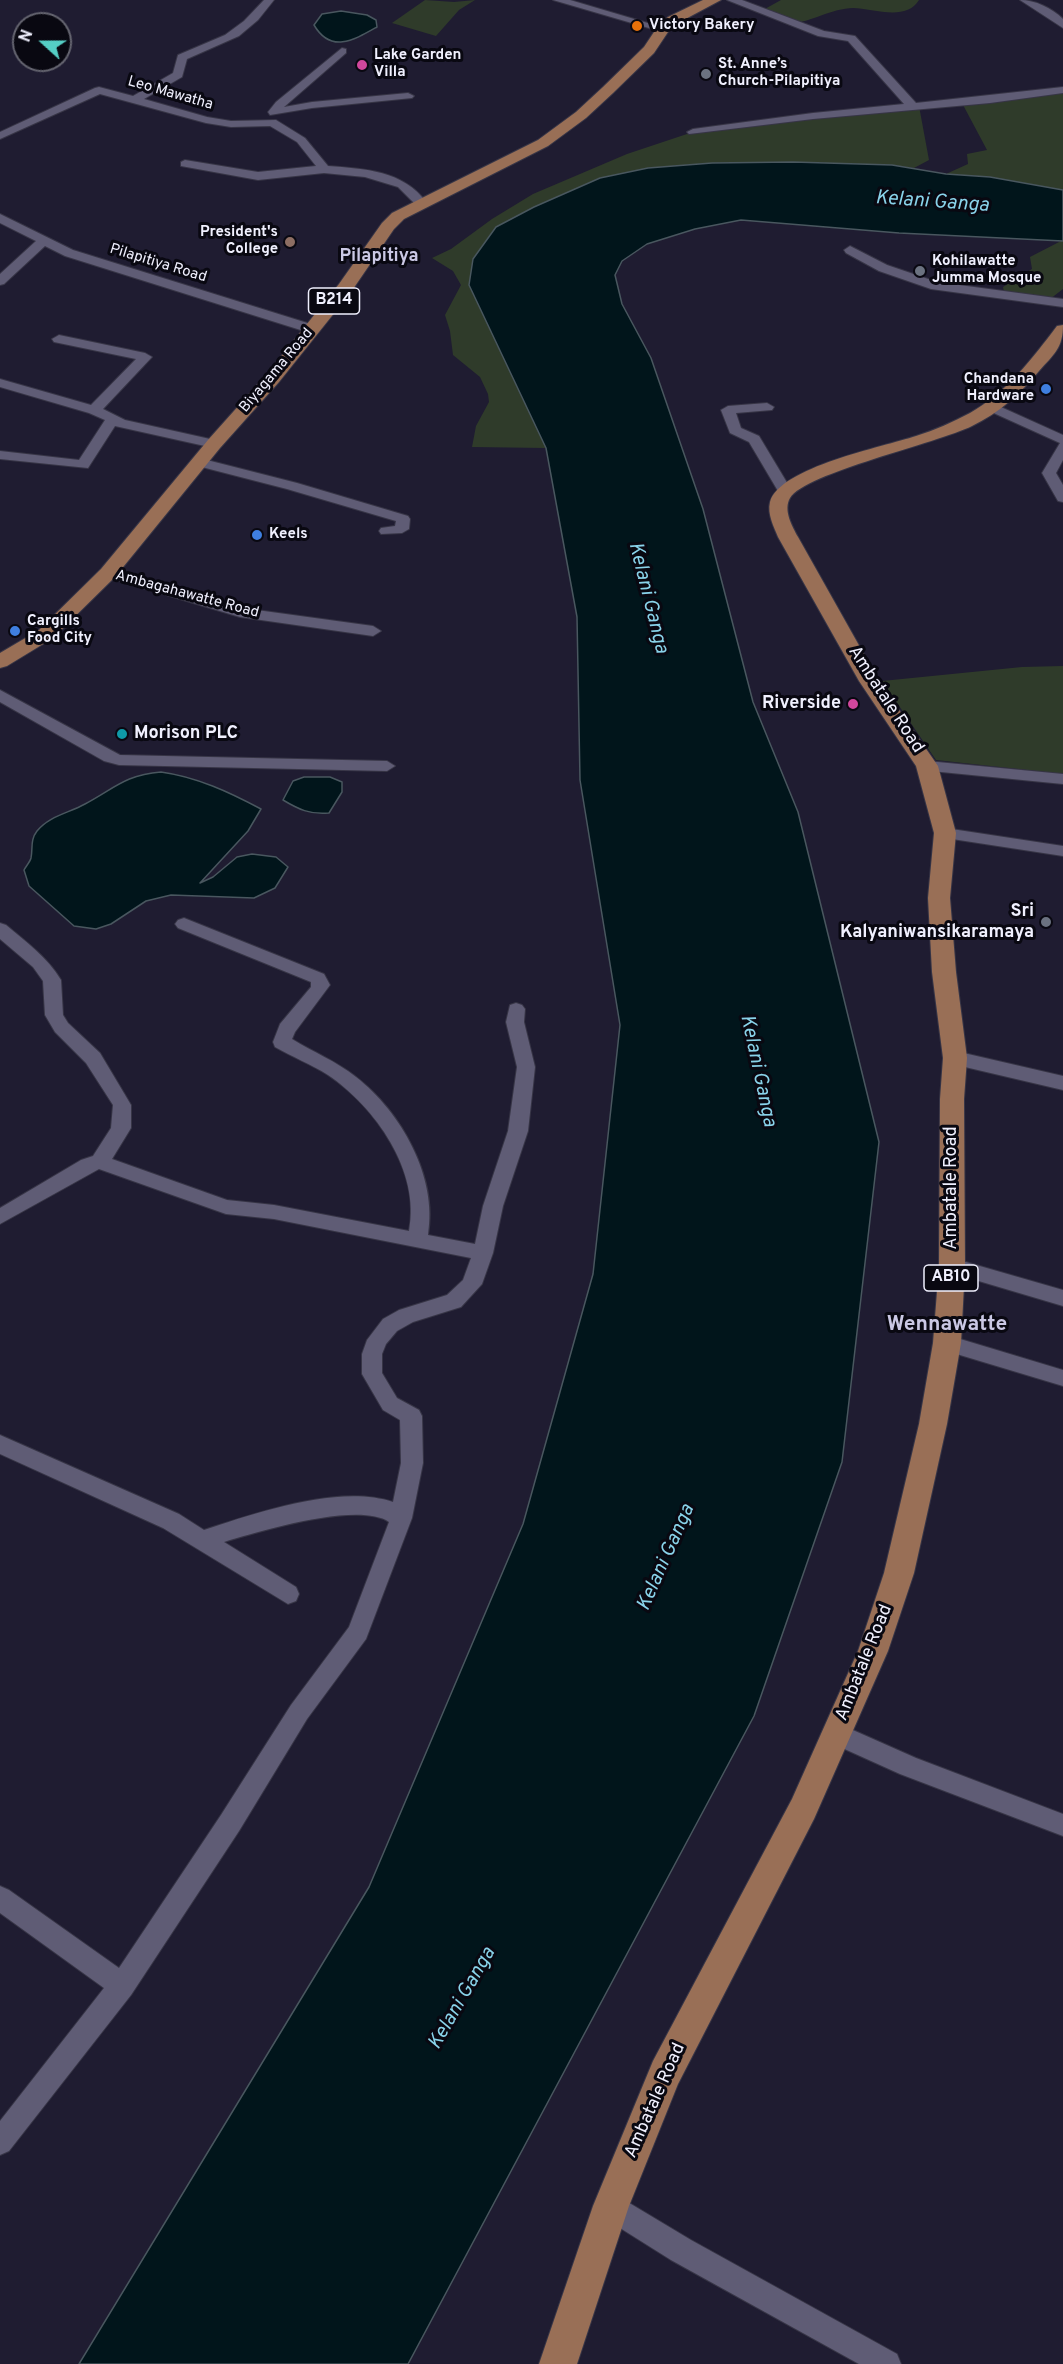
<!DOCTYPE html>
<html>
<head>
<meta charset="utf-8">
<style>
  body { margin:0 }
  #map { position:relative; width:1063px; height:2364px; overflow:hidden; background:#1f1c31; font-family:Overpass,sans-serif }
  canvas { display:block }
  .north { position:absolute; left:12px; top:12px; width:60px; height:60px; box-sizing:border-box; background:#090811; border:2px solid #656570; border-radius:50%; rotate:291deg; font-size:16px; font-weight:700; line-height:24px; text-align:center; color:#f0f0fe }
  .north::after { content:''; display:block; margin:auto; width:21px; height:27px; background:#55cec5; clip-path:polygon(50% 0,100% 100%,50% 72%,0 100%) }
</style>
</head>
<body>
<div id="map">
<canvas width="1063" height="2364"></canvas>
<div class="north">N</div>
</div>
<script>
const ctx = document.querySelector('canvas').getContext('2d');
ctx.lineJoin = 'round';
function paint(path, color) { ctx.fillStyle = color; ctx.fill(path, 'evenodd'); }
function trace(path, color, width, dash) { ctx.strokeStyle = color; ctx.lineWidth = width; ctx.lineCap = dash ? 'butt' : 'round'; ctx.setLineDash(dash || []); ctx.stroke(path); }
function drawText(font, color, halo, rows, align = 'center') {
  ctx.font = font + ' Overpass,sans-serif'; ctx.lineWidth = 6; ctx.setLineDash([]); ctx.textBaseline = 'middle'; ctx.strokeStyle = halo; ctx.fillStyle = color; for (const [text, x, y, turn = 0] of rows) {
    ctx.save(); ctx.translate(x, y); ctx.rotate((+turn || 0) * Math.PI / 180); ctx.textAlign = isNaN(turn) ? turn : align; if (halo) ctx.strokeText(text, 0, 0); ctx.fillText(text, 0, 0); ctx.restore();
  }
}
paint(new Path2D(`
  M 425,0 L 454,2 L 475,0 L 459,10 L 436,36 L 392,23 Z
  M 781,0 L 919,0 C 906,22 872,8 853,8 C 833,8 808,23 793,23 C 784,22 771,14 763,10 Z
  M 1063,90 L 1063,190 L 990,177 L 946,174 L 968,164 L 967,154 L 987,150 L 962,103 Z
  M 919,106 L 929,160 L 914,168 L 892,165 L 793,162 L 712,163 L 648,168 L 600,178 L 534,207 L 496,227 L 469,285 L 546,448 L 472,447 L 476,426 L 489,402 L 488,394 L 480,377 L 453,355 L 450,331 L 445,315 L 461,285 L 453,271 L 432,258 L 451,249 L 492,219 L 533,194 L 627,154 L 693,132 Z
  M 1061,241 L 1063,241 L 1063,289 L 1050,299 L 1004,293 L 1003,287 L 1032,269 L 1030,257 Z
  M 1063,666 L 1063,774 L 936,760 L 882,681 L 1022,667 Z`), '#2f3b2a');
const water = new Path2D(`
  M 341,11 L 367,15 L 376,20 L 377,27 C 354,40 331,54 314,25 L 322,14 Z
  M 793,162 L 892,165 L 946,174 L 990,177 L 1063,190 L 1063,241 L 899,233 L 741,220 L 695,229 L 647,244 L 622,261 L 615,275 L 622,304 L 651,358 L 703,509 L 753,702 L 798,812 L 879,1142 L 842,1462 L 754,1716 L 408,2364 L 79,2364 L 369,1887 L 523,1524 L 593,1274 L 620,1025 L 580,780 L 577,617 L 546,448 L 469,285 L 473,259 L 496,227 L 534,207 L 600,178 L 648,168 L 712,163 Z
  M 161,772 C 197,777 229,792 261,809 L 248,831 L 200,883 L 213,877 L 237,857 L 252,854 L 276,857 L 288,867 L 275,888 L 254,898 L 171,895 L 146,901 L 111,924 L 96,929 L 74,926 L 29,886 L 24,870 C 26,866 30,862 31,858 C 33,848 30,840 37,831 C 49,816 69,813 85,804 C 115,788 125,775 161,772 Z
  M 304,777 L 330,777 L 342,782 L 342,792 L 329,813 C 310,815 298,809 283,800 L 293,781 Z`);
paint(water, '#01151b');
trace(water, '#49575f', 1.5);
const minor = new Path2D(`
  M 264,0 L 274,0 L 258,20 L 239,36 L 187,59 L 182,77 L 144,99 L 207,117 L 231,121 L 276,120 L 305,138 L 328,166 C 365,169 403,170 427,203 L 425,206 L 417,206 L 398,187 L 365,177 L 324,173 L 258,180 L 181,166 L 181,162 L 185,160 L 258,172 L 316,166 L 297,142 L 270,126 L 231,127 L 206,123 L 100,94 L 0,139 L 0,132 L 95,88 L 99,87 L 133,96 L 173,73 L 178,55 L 225,35 L 244,21 Z
  M 553,0 L 570,0 L 668,29 L 667,31 L 659,31 Z
  M 727,0 L 742,0 L 824,31 L 855,36 L 916,103 L 1063,87 L 1063,93 L 990,103 L 813,119 L 689,134 L 687,132 L 693,129 L 813,113 L 904,104 L 848,41 L 818,36 Z
  M 1020,0 C 1035,0 1052,8 1063,19 L 1063,28 Z
  M 342,48 L 346,49 L 346,53 L 284,107 L 312,102 L 408,93 L 414,96 L 412,98 L 312,108 L 270,115 L 268,112 L 276,102 Z
  M 0,214 L 73,250 L 317,326 L 319,329 L 317,332 L 307,332 L 65,256 L 45,246 L 4,284 L 0,285 L 0,274 L 36,241 L 0,223 Z
  M 850,246 L 887,265 L 937,282 L 1063,299 L 1063,307 L 931,289 L 879,271 L 846,253 L 844,250 Z
  M 59,335 L 145,353 L 152,357 L 103,409 L 125,420 L 219,441 L 221,444 L 214,448 L 115,426 L 88,468 L 0,459 L 0,451 L 79,460 L 105,420 L 89,413 L 0,387 L 0,379 L 91,405 L 136,359 L 54,342 L 52,339 Z
  M 767,403 L 774,407 L 772,410 L 736,413 L 741,428 L 759,436 L 792,491 L 785,495 L 778,491 L 749,442 L 730,433 L 721,410 L 728,406 Z
  M 992,403 L 1063,435 L 1063,460 L 1056,473 L 1063,485 L 1063,502 L 1058,501 L 1042,473 L 1060,443 L 987,410 L 985,407 Z
  M 199,458 L 297,483 L 408,516 L 410,519 L 409,529 L 402,533 L 381,534 L 379,531 L 381,528 L 395,526 L 396,521 L 287,489 L 194,465 L 192,462 L 194,459 Z
  M 108,569 L 242,608 L 373,626 L 381,631 L 373,636 L 240,617 L 103,576 L 101,573 Z
  M 0,690 L 120,755 L 387,761 L 395,766 L 387,771 L 119,765 L 104,761 L 0,702 Z
  M 927,761 L 1063,774 L 1063,784 L 921,770 L 919,766 L 921,762 Z
  M 945,828 L 1063,846 L 1063,856 L 939,837 L 937,833 L 939,829 Z
  M 184,918 L 324,974 L 330,985 L 295,1032 L 292,1039 C 313,1052 336,1061 356,1077 C 401,1112 438,1177 428,1235 L 475,1244 L 483,1206 L 508,1131 L 517,1067 L 506,1022 L 510,1005 L 516,1003 L 522,1005 L 525,1009 L 524,1022 L 535,1067 L 528,1131 L 503,1206 L 493,1253 L 482,1284 L 461,1307 L 413,1322 L 397,1331 L 386,1344 L 382,1354 L 382,1373 L 397,1398 L 419,1410 L 422,1416 L 423,1463 L 412,1518 L 366,1639 L 307,1719 L 239,1831 L 131,1995 L 9,2151 L 0,2155 L 0,2121 L 104,1988 L 0,1913 L 0,1886 L 9,1890 L 119,1968 L 221,1815 L 291,1705 L 349,1627 L 389,1522 C 358,1501 258,1532 224,1542 L 296,1587 L 299,1594 L 296,1601 L 288,1604 L 163,1528 L 0,1454 L 0,1435 L 179,1514 L 204,1530 C 256,1513 339,1484 393,1502 L 401,1463 L 400,1420 L 383,1410 L 362,1374 L 362,1354 L 367,1340 L 383,1319 L 399,1310 L 447,1295 L 463,1280 L 471,1258 L 274,1219 L 226,1214 L 99,1169 L 0,1224 L 0,1208 L 81,1160 L 93,1156 L 111,1128 L 113,1105 L 86,1063 L 55,1032 L 45,1015 L 43,981 L 33,967 L 0,939 L 0,923 L 6,925 C 26,942 47,957 61,980 L 63,1015 L 68,1023 L 100,1053 L 131,1105 L 131,1128 L 112,1159 L 227,1200 L 274,1205 L 409,1231 C 421,1171 375,1107 328,1075 C 311,1064 292,1057 275,1047 L 273,1042 L 280,1024 L 311,987 L 311,982 L 178,928 L 175,924 L 178,920 Z
  M 955,1051 L 1063,1076 L 1063,1090 L 948,1063 L 946,1058 L 948,1053 Z
  M 952,1258 L 1063,1290 L 1063,1306 L 945,1271 L 942,1266 L 945,1261 Z
  M 947,1335 L 1063,1370 L 1063,1386 L 940,1349 L 937,1343 L 940,1337 Z
  M 837,1723 L 916,1758 L 1063,1814 L 1063,1836 L 900,1774 L 829,1742 L 825,1734 L 829,1726 Z
  M 611,2192 L 691,2240 L 897,2354 L 901,2364 L 859,2364 L 671,2260 L 601,2216 L 597,2206 L 601,2196 Z`);
const major = new Path2D(`
  M 703,0 L 721,0 L 678,23 L 668,32 L 654,53 L 613,93 L 586,118 L 548,146 L 404,219 L 394,229 L 351,292 L 279,382 L 220,448 L 115,577 L 53,638 L 7,666 L 0,668 L 0,653 L 39,630 L 101,569 L 208,440 L 267,374 L 339,284 L 382,223 L 392,213 L 538,140 L 576,112 L 603,87 L 644,47 L 658,26 L 668,17 Z
  M 1063,325 C 1063,348 1054,354 1039,371 C 1020,394 999,413 972,426 C 938,443 805,473 790,498 C 783,510 792,526 798,537 L 879,681 L 938,766 L 956,833 L 950,898 L 956,972 L 967,1058 L 964,1099 L 965,1266 L 961,1343 L 947,1424 L 914,1573 L 888,1651 L 814,1819 L 678,2084 L 629,2206 L 577,2364 L 539,2364 L 593,2206 L 653,2061 L 792,1799 L 858,1651 L 884,1573 L 919,1424 L 933,1343 L 939,1266 L 940,1099 L 943,1058 L 932,972 L 928,898 L 934,833 L 916,766 L 859,681 L 778,537 C 774,527 767,514 770,502 C 780,467 883,447 916,436 C 935,430 953,422 970,413 C 1006,393 1032,359 1057,326 Z`);
trace(minor, '#373546', 2);
trace(major, '#373546', 2);
paint(minor, '#5f5c75');
paint(major, '#996f56');
for (const [x, y, r, color] of [
  [637,26,6,"#e8710a"],
  [362,65,6,"#d1479c"],
  [706,74,6,"#6b7280"],
  [290,242,6,"#8d6e63"],
  [920,271,6,"#6b7280"],
  [1046,389,6,"#3f7fe0"],
  [257,535,6,"#3f7fe0"],
  [15,631,6,"#3f7fe0"],
  [853,704,6,"#d1479c"],
  [122,734,6,"#0f9aa8"],
  [1046,922,6,"#6b7280"]
]) { const dot = new Path2D(); dot.arc(x, y, r, 0, 2 * Math.PI); ctx.fillStyle = color; ctx.fill(dot); trace(dot, '#090811', 2); }
drawText('bold 15px', '#f0f0fe', '#090811', [
  ["Victory Bakery",649,26],
  ["Lake Garden",374,56],
  ["Villa",374,73],
  ["St. Anne’s",718,65],
  ["Church-Pilapitiya",718,82],
  ["President's",278,233,"right"],
  ["College",278,250,"right"],
  ["Kohilawatte",932,262],
  ["Jumma Mosque",932,279],
  ["Chandana",1034,380,"right"],
  ["Hardware",1034,397,"right"],
  ["Keels",269,535],
  ["Cargills",27,622],
  ["Food City",27,639]
], 'left');
drawText('15px', '#f0f0fe', '#090811', [
  ["Leo Mawatha",170,94,16],
  ["Pilapitiya Road",158,264,17],
  ["Biyagama Road",277,371,-50],
  ["Ambagahawatte Road",187,595,15]
]);
for (const [x, y, w] of [
  [334,301,51],
  [951,1278,54]
]) { const box = new Path2D(); box.roundRect(x - w / 2, y - 13, w, 26, 4.5); ctx.fillStyle = '#090811'; ctx.fill(box); trace(box, '#f0f0fe', 1.5); }
drawText('bold 16px', '#f0f0fe', null, [
  ["B214",334,301],
  ["AB10",951,1278]
]);
drawText('bold 18px', '#cac8e4', '#090811', [
  ["Pilapitiya",379,257]
]);
drawText('18px', '#f0f0fe', '#090811', [
  ["Ambatale Road",885,700,57],
  ["Ambatale Road",952,1188,-90],
  ["Ambatale Road",865,1663,-68],
  ["Ambatale Road",656,2101,-66]
]);
drawText('bold 18px', '#f0f0fe', '#090811', [
  ["Riverside",841,704],
  ["Morison PLC",134,734,"left"],
  ["Sri",1034,912],
  ["Kalyaniwansikaramaya",1034,933]
], 'right');
drawText('italic 20px', '#89d3ea', '#090811', [
  ["Kelani Ganga",932,203,4],
  ["Kelani Ganga",647,598,76],
  ["Kelani Ganga",757,1071,78],
  ["Kelani Ganga",667,1558,-66],
  ["Kelani Ganga",463,1999,-60]
]);
drawText('bold 21px', '#cac8e4', '#090811', [
  ["Wennawatte",947,1326]
]);
</script>
</body>
</html>
